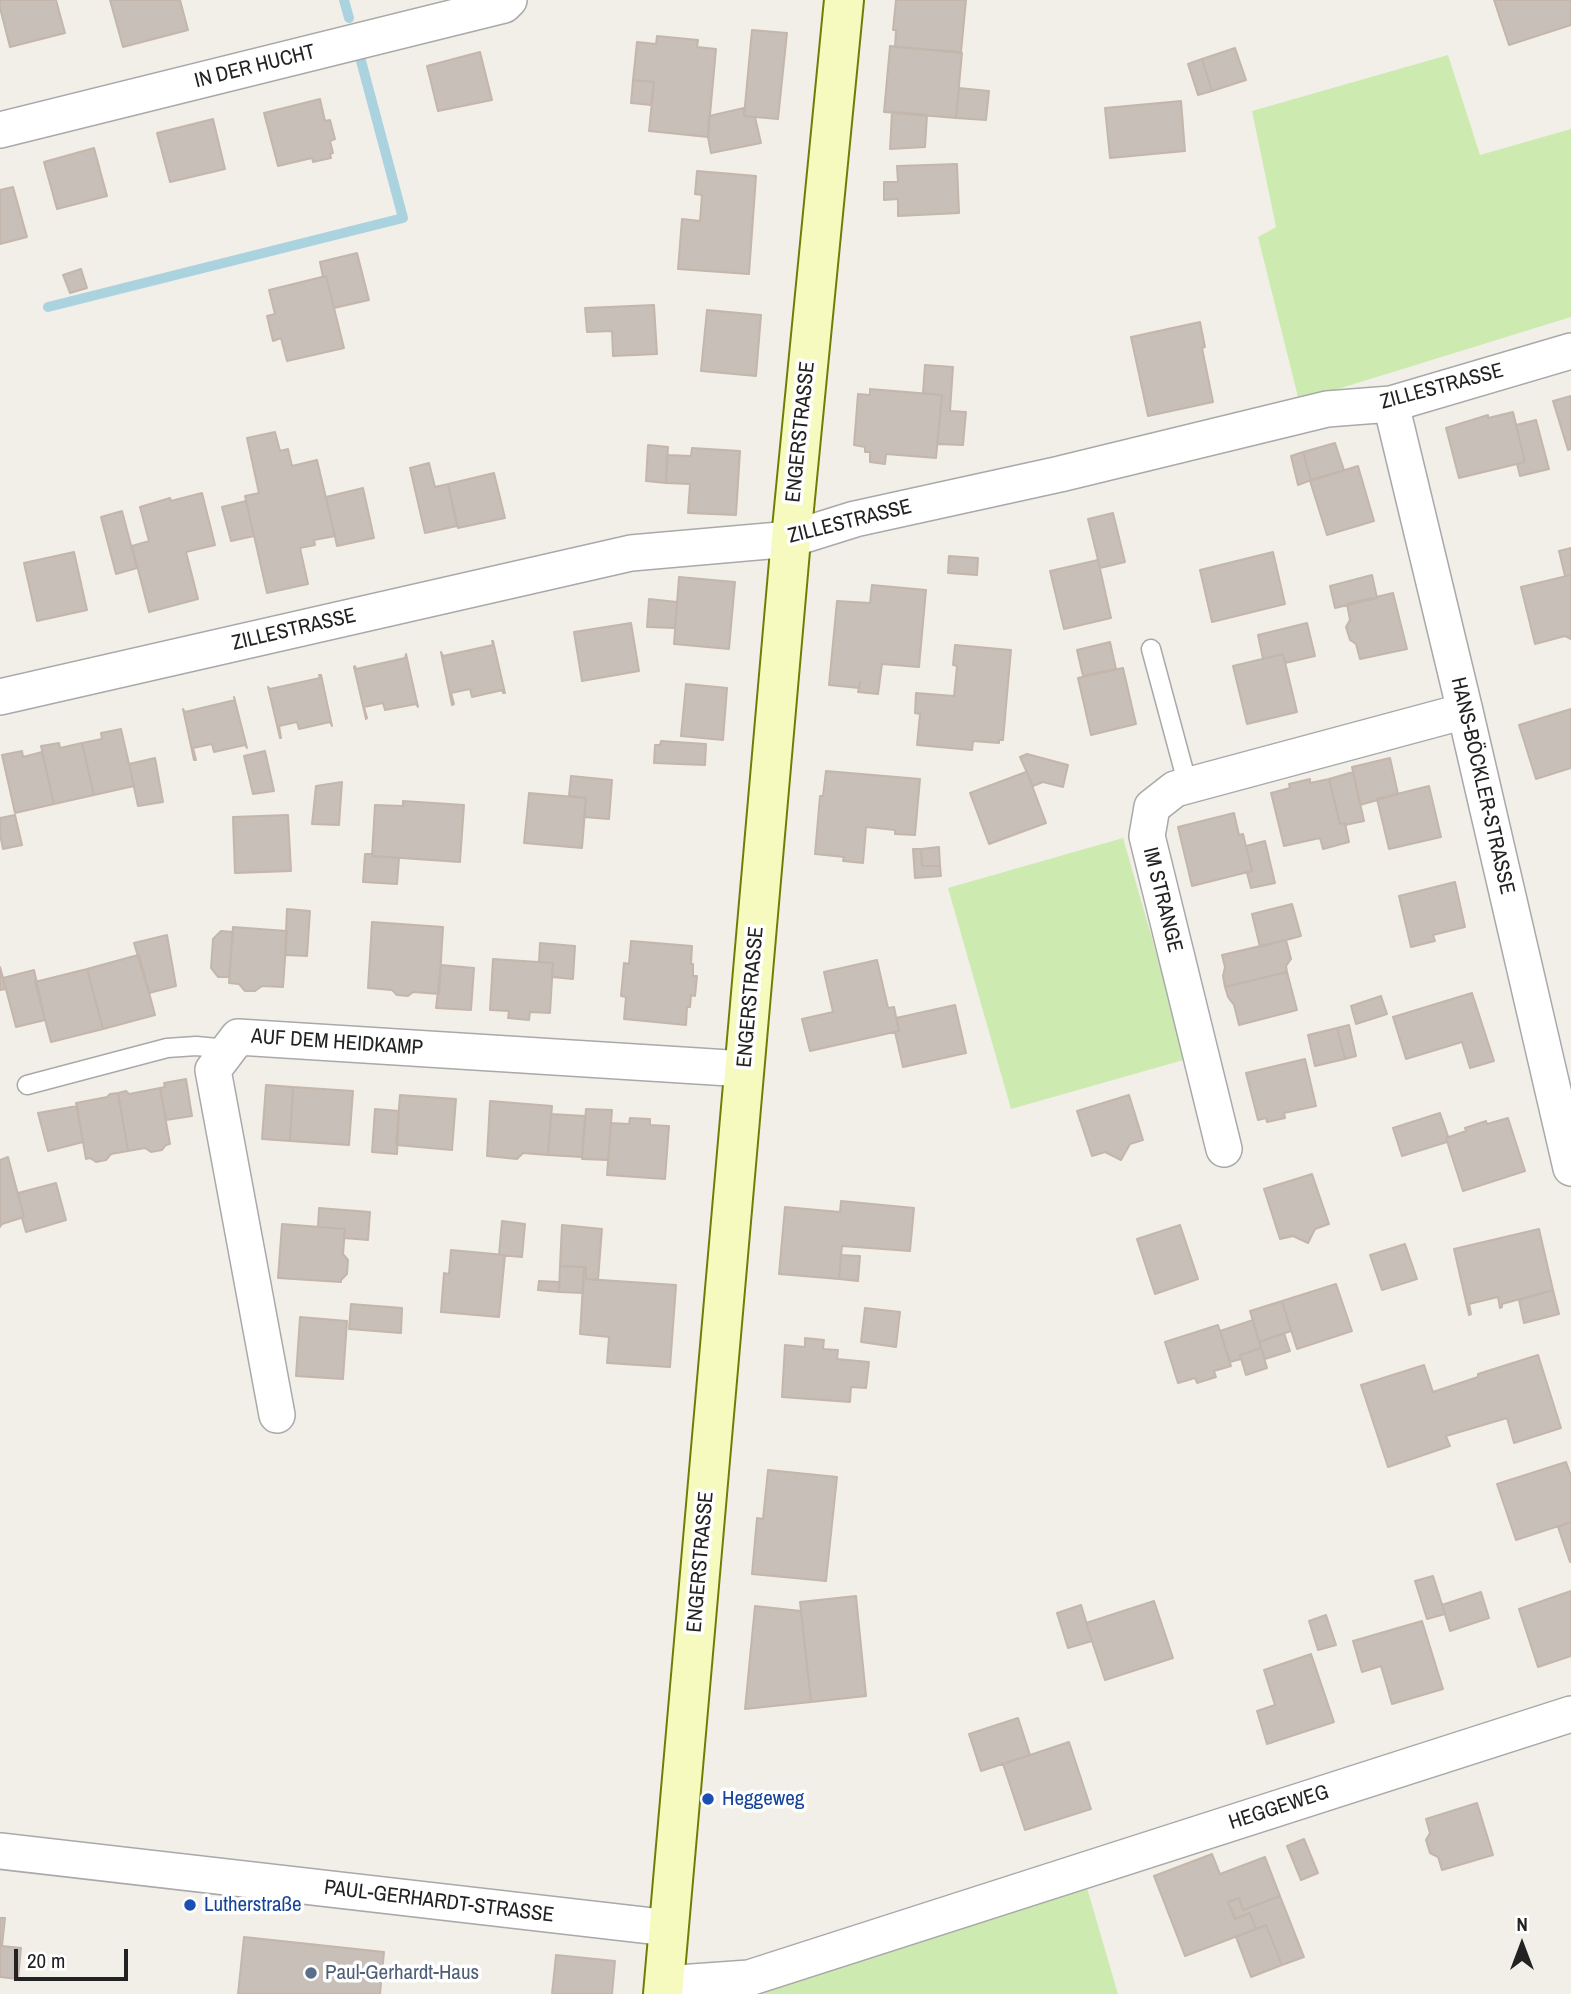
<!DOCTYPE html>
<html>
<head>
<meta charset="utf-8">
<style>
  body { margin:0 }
  #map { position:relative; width:1571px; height:1994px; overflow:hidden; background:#f2efe9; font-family:"Archivo Narrow",sans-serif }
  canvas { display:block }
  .north { position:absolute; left:1487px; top:1910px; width:70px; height:70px; -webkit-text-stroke:5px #fff; paint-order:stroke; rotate:0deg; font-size:19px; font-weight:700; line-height:28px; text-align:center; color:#222 }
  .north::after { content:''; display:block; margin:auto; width:24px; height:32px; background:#222; clip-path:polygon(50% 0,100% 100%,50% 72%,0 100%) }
  .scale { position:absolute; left:14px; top:1949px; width:114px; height:32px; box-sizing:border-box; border:4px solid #222; border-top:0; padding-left:9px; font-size:21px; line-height:24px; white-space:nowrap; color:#222; -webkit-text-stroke:5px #fff; paint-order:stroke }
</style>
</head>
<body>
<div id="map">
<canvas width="1571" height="1994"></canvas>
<div class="north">N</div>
<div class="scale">20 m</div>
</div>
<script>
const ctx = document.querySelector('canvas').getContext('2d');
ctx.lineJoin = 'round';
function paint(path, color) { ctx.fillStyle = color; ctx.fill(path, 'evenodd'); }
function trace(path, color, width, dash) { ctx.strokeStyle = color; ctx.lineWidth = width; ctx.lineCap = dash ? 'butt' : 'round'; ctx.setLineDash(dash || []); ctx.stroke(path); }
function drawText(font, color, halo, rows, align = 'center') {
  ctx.font = font + ' "Archivo Narrow",sans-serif'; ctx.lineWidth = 7; ctx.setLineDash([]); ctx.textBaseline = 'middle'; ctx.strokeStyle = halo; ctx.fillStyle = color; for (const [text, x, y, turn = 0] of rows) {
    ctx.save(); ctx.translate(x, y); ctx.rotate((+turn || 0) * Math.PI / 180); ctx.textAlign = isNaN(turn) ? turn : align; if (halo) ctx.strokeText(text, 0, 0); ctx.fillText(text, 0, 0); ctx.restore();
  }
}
paint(new Path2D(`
  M 1448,55 L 1480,155 L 1571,129 L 1571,317 L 1299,401 L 1258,237 L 1276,227 L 1252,111 Z
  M 1123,838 L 1187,1059 L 1011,1109 L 948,888 Z
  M 1085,1881 L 1118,1994 L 714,1994 Z`), '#cdebb0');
trace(new Path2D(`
  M 344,0 L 349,18
  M 48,307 L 403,218 L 360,57`), '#aad3df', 10);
const building = new Path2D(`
  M 0,0 L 56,0 L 65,33 L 10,47 L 0,8 Z
  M 110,0 L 180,0 L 188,30 L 123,47 Z
  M 896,0 L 966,0 L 961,52 L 895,47 L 896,30 L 893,30 Z
  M 1494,0 L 1571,0 L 1571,25 L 1509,45 Z
  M 752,30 L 787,33 L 778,119 L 744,116 Z
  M 657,36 L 698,40 L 697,47 L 716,49 L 708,137 L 649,131 L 654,82 L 633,80 L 637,42 L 656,44 Z
  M 890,46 L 962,53 L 956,118 L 884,112 Z
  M 1235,48 L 1246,80 L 1212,91 L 1202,59 Z
  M 480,52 L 492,100 L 438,111 L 427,66 Z
  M 1202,59 L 1212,91 L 1198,95 L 1188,64 Z
  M 633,80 L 654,82 L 651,105 L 631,103 Z
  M 959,88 L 989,91 L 986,120 L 956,118 Z
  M 320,99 L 325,121 L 330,120 L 335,139 L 330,141 L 333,153 L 330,154 L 331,158 L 313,162 L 312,158 L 278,166 L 264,113 Z
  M 1181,101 L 1185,151 L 1110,158 L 1105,108 Z
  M 744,108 L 744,116 L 755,117 L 761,143 L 711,153 L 708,137 L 709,116 Z
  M 892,112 L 927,115 L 925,147 L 890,149 Z
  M 213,119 L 225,169 L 170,182 L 157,133 Z
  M 94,148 L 107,196 L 57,209 L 44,162 Z
  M 957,164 L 959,213 L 898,216 L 898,199 L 884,200 L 884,182 L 898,182 L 897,166 Z
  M 697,171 L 756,176 L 749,274 L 678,269 L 682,219 L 700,221 L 702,195 L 695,194 Z
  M 13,187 L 27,237 L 0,244 L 0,190 Z
  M 357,253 L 369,300 L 334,308 L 326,276 L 323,277 L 320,262 Z
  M 81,269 L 87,288 L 70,293 L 63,275 Z
  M 326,276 L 344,348 L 287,361 L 281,338 L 273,341 L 267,316 L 275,314 L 269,290 Z
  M 654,305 L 657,354 L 613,356 L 612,331 L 587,332 L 585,308 Z
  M 707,310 L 761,315 L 756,376 L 701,371 Z
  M 1200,322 L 1205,347 L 1202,348 L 1213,402 L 1148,416 L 1131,337 Z
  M 925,365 L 953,367 L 950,411 L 966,412 L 963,445 L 937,444 L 942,395 L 923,393 Z
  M 870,389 L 942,395 L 936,458 L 886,454 L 885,464 L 870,462 L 870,452 L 865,452 L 865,447 L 854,445 L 858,394 L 870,395 Z
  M 1571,396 L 1571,449 L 1568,450 L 1553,401 Z
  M 1513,412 L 1525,462 L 1459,478 L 1446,428 L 1488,415 L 1488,418 Z
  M 1536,420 L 1549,469 L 1520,476 L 1517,464 L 1525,462 L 1516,425 Z
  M 275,432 L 280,451 L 288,449 L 292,466 L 317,460 L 335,536 L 314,540 L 315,545 L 300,548 L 308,584 L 267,593 L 245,496 L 259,493 L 247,438 Z
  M 1335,443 L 1344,470 L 1311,480 L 1303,452 Z
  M 648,445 L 668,447 L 666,483 L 646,481 Z
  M 692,448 L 740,451 L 736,515 L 688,513 L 690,484 L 666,483 L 667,455 L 691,456 Z
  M 1303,452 L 1311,480 L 1298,485 L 1291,456 Z
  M 429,463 L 435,487 L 448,484 L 457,526 L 425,533 L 410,468 Z
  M 1358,466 L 1374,521 L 1327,535 L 1310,481 Z
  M 494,473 L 505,518 L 458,528 L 448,484 Z
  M 363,488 L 374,538 L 337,546 L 326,497 Z
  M 202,493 L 215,545 L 186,552 L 198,599 L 149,612 L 132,546 L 149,541 L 140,507 L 170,498 L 171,501 Z
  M 246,501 L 254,536 L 231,541 L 222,507 Z
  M 122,511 L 137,568 L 116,574 L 101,517 Z
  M 1113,513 L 1125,562 L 1100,568 L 1088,519 Z
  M 1571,548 L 1571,575 L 1565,576 L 1559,551 Z
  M 74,552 L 87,610 L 37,621 L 24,563 Z
  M 1273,552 L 1285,604 L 1212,622 L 1200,570 Z
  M 949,556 L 978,558 L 977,575 L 948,573 Z
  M 1098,560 L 1111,618 L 1064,629 L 1050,571 Z
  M 1372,575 L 1377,598 L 1335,608 L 1330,586 Z
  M 1571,575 L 1571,639 L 1565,636 L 1535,644 L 1521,587 Z
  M 679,577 L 735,582 L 729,649 L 674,644 Z
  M 872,585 L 926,590 L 919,667 L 882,664 L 878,694 L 858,692 L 860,682 L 859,688 L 829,685 L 837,601 L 870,603 Z
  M 1393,593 L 1407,649 L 1360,659 L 1356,644 L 1350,640 L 1346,627 L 1350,620 L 1347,604 Z
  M 649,599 L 677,602 L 675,628 L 647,627 Z
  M 631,623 L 639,671 L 582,681 L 574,632 Z
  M 1307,623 L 1315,656 L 1285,663 L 1283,654 L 1263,659 L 1258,635 Z
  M 492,641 L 493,641 L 505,693 L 503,693 L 503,690 L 472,697 L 470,689 L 451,693 L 454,704 L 452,705 L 441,652 L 443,656 L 493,645 Z
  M 1110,642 L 1116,669 L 1083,676 L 1077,650 Z
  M 955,645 L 1011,650 L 1003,740 L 999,740 L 999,743 L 973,741 L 972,750 L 917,745 L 920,714 L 915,713 L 916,693 L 954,696 L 957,666 L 953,665 Z
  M 406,654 L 418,707 L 416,704 L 385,710 L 383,703 L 364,707 L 367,718 L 366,719 L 354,667 L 355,666 L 356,669 L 405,658 Z
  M 1283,654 L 1297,712 L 1247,724 L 1233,666 Z
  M 1123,668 L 1136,724 L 1091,735 L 1078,678 Z
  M 319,675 L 321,675 L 332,726 L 330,722 L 299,729 L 297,722 L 279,726 L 281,738 L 280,738 L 268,687 L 270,689 L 320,678 Z
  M 686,684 L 727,688 L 723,740 L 681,736 Z
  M 234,697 L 247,748 L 245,745 L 214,752 L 212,744 L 193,748 L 196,760 L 194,760 L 183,709 L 185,712 L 235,700 Z
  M 1571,709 L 1571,768 L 1536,779 L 1519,725 Z
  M 121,729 L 134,786 L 94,795 L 82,743 L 102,739 L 101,733 Z
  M 661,741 L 706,744 L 705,765 L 654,763 L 655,745 L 660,745 Z
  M 59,743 L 60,748 L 82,743 L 94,795 L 54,804 L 41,746 Z
  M 22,751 L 23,757 L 42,752 L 54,804 L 15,813 L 2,755 Z
  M 265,751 L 274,791 L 253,794 L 244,756 Z
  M 1027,754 L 1068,765 L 1063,787 L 1043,782 L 1033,786 L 1020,757 Z
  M 155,758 L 163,802 L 138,806 L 129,764 Z
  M 1390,758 L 1398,794 L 1360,805 L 1352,767 Z
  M 826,771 L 920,779 L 915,835 L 895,834 L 895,830 L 866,827 L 863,863 L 843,861 L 844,857 L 815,854 L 820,796 L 823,796 Z
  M 1026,772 L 1027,772 L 1046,823 L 989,844 L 970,793 Z
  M 1353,772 L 1364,821 L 1345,825 L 1345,823 L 1340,824 L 1329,779 Z
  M 571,776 L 612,780 L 609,819 L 584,817 L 586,798 L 569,796 Z
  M 1310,779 L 1310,783 L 1329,779 L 1340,824 L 1345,823 L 1349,842 L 1323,849 L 1320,838 L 1284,846 L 1271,793 L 1290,788 L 1289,784 Z
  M 342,782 L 339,825 L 312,824 L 316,786 Z
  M 1429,786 L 1441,837 L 1389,849 L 1377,799 Z
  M 529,793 L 586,798 L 582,848 L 524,843 Z
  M 403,801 L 464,805 L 460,862 L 372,856 L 375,805 L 403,806 Z
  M 1234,813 L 1239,835 L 1243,834 L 1252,871 L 1192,886 L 1178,827 Z
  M 15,815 L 22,845 L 3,849 L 0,834 L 0,818 Z
  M 288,815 L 291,871 L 235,873 L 233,817 Z
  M 1265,841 L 1275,883 L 1251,888 L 1247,873 L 1252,871 L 1246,846 Z
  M 939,847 L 940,866 L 922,866 L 921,849 Z
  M 913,849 L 921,849 L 922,866 L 940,866 L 941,876 L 915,878 Z
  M 365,854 L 372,854 L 372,856 L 399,858 L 397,884 L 363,882 Z
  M 1455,882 L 1465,927 L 1433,935 L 1435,941 L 1411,947 L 1399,896 Z
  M 1292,904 L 1301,936 L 1260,947 L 1252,914 Z
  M 287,909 L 310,911 L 307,956 L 285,955 Z
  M 372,922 L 443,927 L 439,994 L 413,992 L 408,996 L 397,995 L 392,990 L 368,988 Z
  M 233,927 L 287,931 L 283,987 L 262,986 L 255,991 L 245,991 L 239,984 L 229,983 Z
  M 221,931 L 233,932 L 229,977 L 218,977 L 211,968 L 213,939 Z
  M 167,935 L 176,986 L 149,993 L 134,943 Z
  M 1286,940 L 1291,959 L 1286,966 L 1287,972 L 1225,987 L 1223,976 L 1225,967 L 1222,955 Z
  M 631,941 L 692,946 L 691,964 L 693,964 L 693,976 L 697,976 L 695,996 L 691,995 L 690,1007 L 687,1007 L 686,1025 L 624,1019 L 626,997 L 621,996 L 624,963 L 629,964 Z
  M 540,943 L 575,946 L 573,979 L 552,977 L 553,963 L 539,962 Z
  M 138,955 L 139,955 L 155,1015 L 103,1029 L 87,969 Z
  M 493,959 L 553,963 L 550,1013 L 530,1012 L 529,1020 L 508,1018 L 509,1011 L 490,1010 Z
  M 877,960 L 888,1008 L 894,1007 L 899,1031 L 810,1051 L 802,1019 L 833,1012 L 824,972 Z
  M 441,965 L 474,968 L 471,1010 L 436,1008 Z
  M 0,967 L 6,989 L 0,990 Z
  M 87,969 L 103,1029 L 51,1042 L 35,982 Z
  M 34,970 L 45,1020 L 16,1027 L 3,978 Z
  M 1287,972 L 1297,1010 L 1239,1025 L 1234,1005 L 1228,997 L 1225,987 Z
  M 1472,993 L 1494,1061 L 1470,1068 L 1462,1042 L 1406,1059 L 1393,1017 Z
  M 1381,996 L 1387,1014 L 1356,1024 L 1351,1006 Z
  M 955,1005 L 966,1053 L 903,1067 L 895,1032 L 899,1031 L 896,1018 Z
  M 1349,1025 L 1356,1056 L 1345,1059 L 1337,1028 Z
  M 1337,1028 L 1345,1059 L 1315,1066 L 1308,1035 Z
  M 1305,1059 L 1316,1106 L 1284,1113 L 1285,1118 L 1267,1122 L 1266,1118 L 1258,1120 L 1246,1073 Z
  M 186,1079 L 192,1116 L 166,1120 L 160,1088 L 165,1087 L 164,1083 Z
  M 266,1085 L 293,1087 L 290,1141 L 262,1139 Z
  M 293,1087 L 353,1091 L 349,1145 L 290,1141 Z
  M 160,1088 L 170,1144 L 166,1145 L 162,1150 L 151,1152 L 145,1148 L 128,1151 L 118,1093 L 126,1091 L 129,1094 Z
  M 118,1093 L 128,1151 L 111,1154 L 106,1160 L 96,1162 L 90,1158 L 86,1159 L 76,1103 L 107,1097 L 110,1094 Z
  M 400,1095 L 456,1099 L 452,1150 L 396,1145 Z
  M 1129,1095 L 1143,1140 L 1130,1144 L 1121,1160 L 1105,1152 L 1092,1156 L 1077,1111 Z
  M 490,1101 L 552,1106 L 548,1155 L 523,1153 L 517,1159 L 487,1156 Z
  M 77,1106 L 83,1142 L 48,1151 L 38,1113 Z
  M 375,1109 L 399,1111 L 397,1154 L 372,1152 Z
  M 586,1109 L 612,1110 L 608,1160 L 582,1159 Z
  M 1440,1113 L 1448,1136 L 1446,1138 L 1447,1142 L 1402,1156 L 1393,1128 Z
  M 551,1114 L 585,1116 L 582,1157 L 548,1155 Z
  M 630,1118 L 650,1119 L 650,1125 L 669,1126 L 665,1179 L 607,1175 L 611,1123 L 629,1124 Z
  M 1508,1118 L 1525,1171 L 1463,1191 L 1446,1138 L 1466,1131 L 1465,1128 L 1486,1121 L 1487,1124 Z
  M 8,1157 L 24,1217 L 2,1224 L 0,1227 L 0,1160 Z
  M 1312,1174 L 1329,1224 L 1315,1229 L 1308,1243 L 1293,1236 L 1280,1239 L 1264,1189 Z
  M 56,1183 L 66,1220 L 26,1232 L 22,1218 L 24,1217 L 18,1193 Z
  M 841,1201 L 914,1208 L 910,1251 L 842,1246 L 839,1279 L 779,1274 L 785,1207 L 840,1212 Z
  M 319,1208 L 370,1212 L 368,1240 L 344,1238 L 345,1229 L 318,1227 Z
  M 502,1221 L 525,1224 L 522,1257 L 499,1255 Z
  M 282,1224 L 345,1229 L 343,1254 L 348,1260 L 347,1274 L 341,1280 L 341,1282 L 278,1278 Z
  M 562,1225 L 602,1229 L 598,1280 L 586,1279 L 586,1267 L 560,1266 Z
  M 1180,1225 L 1198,1279 L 1155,1294 L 1137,1239 Z
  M 1539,1229 L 1553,1290 L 1502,1304 L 1502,1307 L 1500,1308 L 1498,1297 L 1469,1304 L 1471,1314 L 1469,1315 L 1454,1249 Z
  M 1405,1244 L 1417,1279 L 1382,1290 L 1370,1255 Z
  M 451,1250 L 505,1255 L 499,1317 L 441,1312 L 444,1273 L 449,1274 Z
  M 841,1255 L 860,1256 L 858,1281 L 839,1279 Z
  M 560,1266 L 584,1267 L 583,1293 L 559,1292 Z
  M 584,1267 L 586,1267 L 586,1279 L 676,1285 L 670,1367 L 607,1363 L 609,1337 L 580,1334 Z
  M 539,1281 L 559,1282 L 559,1292 L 538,1290 Z
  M 1336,1284 L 1352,1331 L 1297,1349 L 1282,1301 Z
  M 1553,1290 L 1559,1314 L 1524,1323 L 1519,1300 Z
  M 1282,1301 L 1291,1331 L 1259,1342 L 1250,1311 Z
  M 351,1304 L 402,1308 L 401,1333 L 349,1329 Z
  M 865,1308 L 900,1312 L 896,1347 L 861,1342 Z
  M 300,1317 L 347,1321 L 343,1379 L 296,1376 Z
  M 1253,1320 L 1261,1348 L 1240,1355 L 1241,1359 L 1230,1362 L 1220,1331 Z
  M 1218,1325 L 1231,1366 L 1214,1371 L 1216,1377 L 1197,1383 L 1195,1378 L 1178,1383 L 1165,1342 Z
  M 1284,1333 L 1290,1351 L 1265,1359 L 1259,1342 Z
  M 805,1338 L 824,1340 L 823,1349 L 838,1350 L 837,1359 L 869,1362 L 866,1388 L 851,1387 L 850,1402 L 782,1397 L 785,1345 L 805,1347 Z
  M 1261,1348 L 1267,1368 L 1246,1375 L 1240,1355 Z
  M 1538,1355 L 1561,1428 L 1514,1443 L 1507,1418 L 1446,1436 L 1450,1446 L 1388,1467 L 1361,1385 L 1424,1365 L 1433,1392 L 1478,1377 L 1478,1374 Z
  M 1566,1462 L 1571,1476 L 1571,1522 L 1516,1540 L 1497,1484 Z
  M 768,1470 L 837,1477 L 826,1581 L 752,1574 L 757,1518 L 763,1519 Z
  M 1571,1522 L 1571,1562 L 1570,1562 L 1558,1527 Z
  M 1433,1576 L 1445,1614 L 1427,1619 L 1415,1581 Z
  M 1571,1591 L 1571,1656 L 1538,1667 L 1519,1609 Z
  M 1481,1592 L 1489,1618 L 1450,1631 L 1442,1605 Z
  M 856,1596 L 866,1696 L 811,1702 L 800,1602 Z
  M 1154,1601 L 1173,1658 L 1105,1680 L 1086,1623 Z
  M 1081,1605 L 1092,1641 L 1068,1648 L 1057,1613 Z
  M 755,1606 L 801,1611 L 811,1702 L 745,1709 Z
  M 1326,1615 L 1336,1645 L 1318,1650 L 1309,1621 Z
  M 1422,1621 L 1443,1689 L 1392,1704 L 1381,1666 L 1362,1672 L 1353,1641 Z
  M 1311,1654 L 1334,1722 L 1267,1744 L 1257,1711 L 1275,1705 L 1264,1670 Z
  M 1018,1718 L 1030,1755 L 981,1771 L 969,1734 Z
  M 1069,1742 L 1091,1809 L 1025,1830 L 1003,1764 Z
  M 1477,1803 L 1493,1855 L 1442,1870 L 1438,1857 L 1430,1853 L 1426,1840 L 1430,1833 L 1426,1819 Z
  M 1304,1839 L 1318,1873 L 1301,1880 L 1287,1846 Z
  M 1212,1854 L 1220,1874 L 1265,1857 L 1280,1896 L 1243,1910 L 1239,1898 L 1228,1902 L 1235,1919 L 1250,1913 L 1256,1929 L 1185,1956 L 1154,1876 Z
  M 1280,1896 L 1304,1957 L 1282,1965 L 1266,1925 L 1256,1929 L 1250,1913 L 1235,1919 L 1228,1902 L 1239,1898 L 1243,1910 Z
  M 0,1918 L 5,1918 L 2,1946 L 21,1948 L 18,1979 L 0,1977 Z
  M 1266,1925 L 1282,1965 L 1251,1977 L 1236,1937 Z
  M 244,1937 L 384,1952 L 380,1994 L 238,1994 Z
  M 556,1955 L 615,1961 L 612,1994 L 552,1994 Z`);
paint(building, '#c7bfb8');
trace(building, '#c4b6ab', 2);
const lane = new Path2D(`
  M 1151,649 L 1188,786
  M 27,1085 L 167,1048 L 196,1046 L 228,1049`);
const street = new Path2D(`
  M 0,130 L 504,5 L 509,0
  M 1391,404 L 1465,711 L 1571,1168
  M 0,697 L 631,553 L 791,539 L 855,519 L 1060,474 L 1327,409 L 1391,404 L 1571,351
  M 1224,1149 L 1147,836 L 1152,807 L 1175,789 L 1465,711
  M 277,1415 L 213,1070 L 238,1037 L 745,1069
  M 0,1851 L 669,1928
  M 664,1984 L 749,1978 L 1571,1714`);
const secondary = new Path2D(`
  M 663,1994 L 791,539 L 844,0`);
trace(lane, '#a9a9a9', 21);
trace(street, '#a9a9a9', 38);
trace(secondary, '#707d05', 42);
trace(lane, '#fff', 18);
trace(street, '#fff', 35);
trace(secondary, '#f7fabf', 38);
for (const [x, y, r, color] of [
  [708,1799,7,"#1a4fb4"],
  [190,1905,7,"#1a4fb4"],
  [311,1973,7,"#5c6f8a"]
]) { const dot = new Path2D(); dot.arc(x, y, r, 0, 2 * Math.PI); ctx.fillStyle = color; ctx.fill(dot); trace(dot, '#fff', 2.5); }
drawText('21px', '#222', '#fff', [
  ["IN DER HUCHT",255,67,-14],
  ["ZILLESTRASSE",1442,387,-15],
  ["ENGERSTRASSE",801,432,-84],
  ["ZILLESTRASSE",850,522,-14],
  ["ZILLESTRASSE",294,630,-13],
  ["HANS-BÖCKLER-STRASSE",1482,786,77],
  ["IM STRANGE",1162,900,76],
  ["ENGERSTRASSE",751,997,-85],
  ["AUF DEM HEIDKAMP",337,1043,4],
  ["ENGERSTRASSE",701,1562,-85],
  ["HEGGEWEG",1279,1808,-18],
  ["PAUL-GERHARDT-STRASSE",439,1902,7]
]);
drawText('21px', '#164399', '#fff', [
  ["Heggeweg",722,1799],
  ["Lutherstraße",204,1905]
], 'left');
drawText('21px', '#4e5e75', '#fff', [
  ["Paul-Gerhardt-Haus",325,1973]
], 'left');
</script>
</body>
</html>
